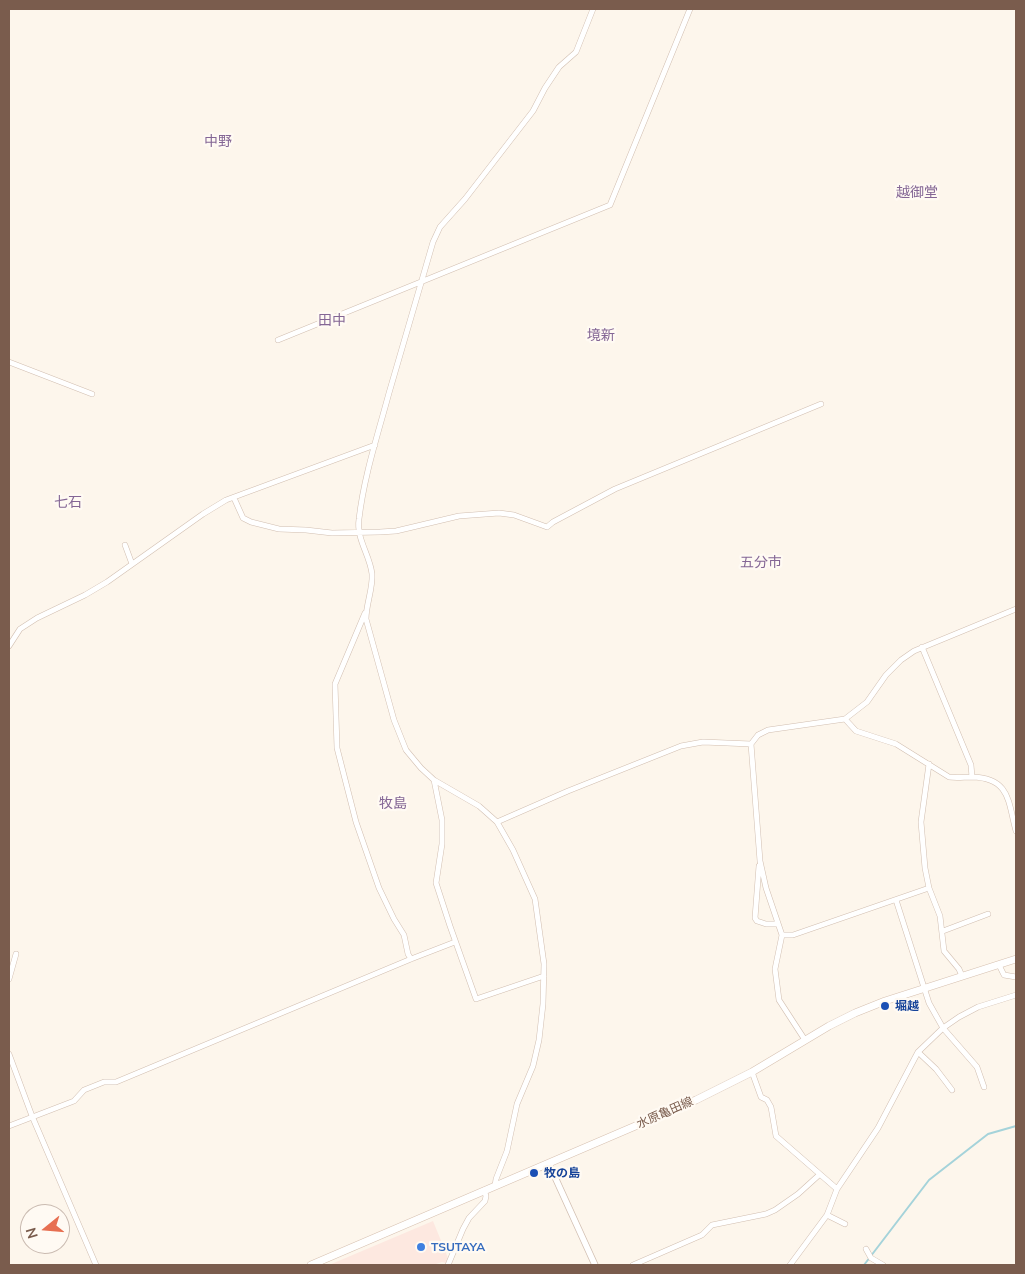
<!DOCTYPE html>
<html>
<head>
<meta charset="utf-8">
<style>
  body { margin:0 }
  #map { position:relative; width:1025px; height:1274px; overflow:hidden; background:#fdf6ec; font-family:Mulish,sans-serif }
  canvas { display:block }
  .frame { position:absolute; inset:0; border:10px solid #7a5c4d; pointer-events:none }
  .north { position:absolute; left:20px; top:1204px; width:50px; height:50px; box-sizing:border-box; background:#fffaf3; border:1px solid #cabbb1; border-radius:50%; rotate:253deg; font-size:14px; font-weight:700; line-height:20px; text-align:center; color:#7a5c4d }
  .north::after { content:''; display:block; margin:auto; width:18px; height:22px; background:#e76f51; clip-path:polygon(50% 0,100% 100%,50% 72%,0 100%) }
</style>
</head>
<body>
<div id="map">
<canvas width="1025" height="1274"></canvas>
<div class="frame"></div>
<div class="north">N</div>
</div>
<script>
const ctx = document.querySelector('canvas').getContext('2d');
ctx.lineJoin = 'round';
function paint(path, color) { ctx.fillStyle = color; ctx.fill(path, 'evenodd'); }
function trace(path, color, width, dash) { ctx.strokeStyle = color; ctx.lineWidth = width; ctx.lineCap = dash ? 'butt' : 'round'; ctx.setLineDash(dash || []); ctx.stroke(path); }
function drawText(font, color, halo, rows, align = 'center') {
  ctx.font = font + ' Mulish,"Noto Sans JP",sans-serif'; ctx.lineWidth = 4.5; ctx.setLineDash([]); ctx.textBaseline = 'middle'; ctx.strokeStyle = halo; ctx.fillStyle = color; for (const [text, x, y, turn = 0] of rows) {
    ctx.save(); ctx.translate(x, y); ctx.rotate((+turn || 0) * Math.PI / 180); ctx.textAlign = isNaN(turn) ? turn : align; if (halo) ctx.strokeText(text, 0, 0); ctx.fillText(text, 0, 0); ctx.restore();
  }
}
paint(new Path2D(`
  M 433,1221 L 448,1258 L 446,1263 L 442,1262 L 433,1265 L 329,1265 Z`), '#fde8e0');
trace(new Path2D(`
  M 864,1265 L 929,1180 L 988,1134 L 1016,1126`), '#a5d3da', 2);
const minor = new Path2D(`
  M 278,340 L 610,205 L 690,9
  M 9,362 L 92,394
  M 234,498 L 243,518 L 251,522 L 279,529 L 306,530 L 332,533 L 380,532 L 396,531 L 459,516 L 499,513 L 514,515 L 547,527 L 553,522 L 615,489 L 821,404
  M 125,545 L 132,564
  M 365,613 L 335,684 L 337,748 L 356,822 L 379,888 L 394,919 L 404,935 L 408,954 L 411,959
  M 9,646 L 20,629 L 37,618 L 85,595 L 107,582 L 203,514 L 226,500 L 375,445
  M 922,647 L 971,765 L 972,777
  M 845,719 L 856,731 L 896,744 L 949,777 C 957,778 964,777 972,777 C 1011,778 1008,803 1016,831
  M 929,764 L 921,822 L 925,868 L 929,888 L 940,916 L 944,951 L 959,969 L 962,976
  M 434,780 L 442,820 L 442,844 L 436,883 L 450,926 L 476,999 L 544,976
  M 497,822 L 568,791 L 681,746 L 703,742 L 751,744
  M 759,866 L 755,918 L 757,921 L 766,924 L 777,924
  M 896,900 L 929,1003 L 943,1028 L 977,1067 L 984,1087
  M 943,931 L 988,914
  M 782,935 L 793,935 L 929,888
  M 999,965 L 1004,975 L 1016,977
  M 9,979 L 16,954
  M 805,1040 L 779,1000 L 775,969 L 782,935 L 766,888 L 760,861 L 751,744 L 758,735 L 768,730 L 845,719 L 867,702 L 886,675 L 901,660 L 914,651 L 1016,609
  M 918,1052 L 936,1069 L 952,1090
  M 9,1054 L 32,1116 L 96,1265
  M 752,1072 L 761,1097 L 767,1100 L 771,1107 L 776,1136 L 837,1189
  M 9,1126 L 74,1101 L 84,1090 L 104,1082 L 116,1082 L 411,959 L 455,942
  M 495,1186 L 496,1179 L 507,1151 L 517,1104 L 533,1066 L 539,1040 L 543,1004 L 544,964 L 535,899 L 513,850 L 497,822 L 479,806 L 434,780 L 421,768 L 406,750 L 394,720 L 366,619 C 366,604 373,589 372,574 C 370,555 356,539 359,519 C 364,476 378,434 389,393 C 404,343 418,292 433,242 L 440,227 L 465,199 L 533,111 L 545,88 L 559,67 L 576,52 L 593,9
  M 827,1215 L 845,1224
  M 866,1249 L 871,1258 L 883,1265
  M 448,1265 L 463,1229 L 469,1218 L 485,1201 L 486,1196 L 484,1190
  M 633,1265 L 702,1235 L 712,1225 L 766,1214 L 775,1210 L 798,1194 L 819,1175
  M 790,1265 L 827,1215 L 837,1189 L 878,1128 L 918,1052 L 943,1028 L 959,1017 L 978,1007 L 1016,995`);
const tertiary = new Path2D(`
  M 549,1164 L 595,1265`);
const secondary = new Path2D(`
  M 311,1265 L 696,1100 L 752,1072 L 829,1026 L 855,1013 L 885,1001 L 1016,959`);
trace(minor, '#d1beb0', 6);
trace(tertiary, '#d1beb0', 7);
trace(secondary, '#d6c0b0', 8);
trace(minor, '#fff', 5);
trace(tertiary, '#fff', 5.5);
trace(secondary, '#fff', 7);
for (const [x, y, r, color] of [
  [885,1006,5,"#1a4fb4"],
  [534,1173,5,"#1a4fb4"],
  [421,1247,5,"#3f7fe0"]
]) { const dot = new Path2D(); dot.arc(x, y, r, 0, 2 * Math.PI); ctx.fillStyle = color; ctx.fill(dot); trace(dot, '#fffaf3', 2); }
drawText('bold 12px', '#164399', '#fffaf3', [
  ["堀越",895,1006],
  ["牧の島",544,1173]
], 'left');
drawText('12px', '#7a5c4d', '#fffaf3', [
  ["水原亀田線",665,1113,-24]
]);
drawText('bold 12px', '#366cbe', '#fffaf3', [
  ["TSUTAYA",431,1247]
], 'left');
drawText('14px', '#846695', '#fffaf3', [
  ["中野",218,142],
  ["越御堂",917,193],
  ["田中",332,321],
  ["境新",601,336],
  ["七石",68,503],
  ["五分市",761,563],
  ["牧島",393,804]
]);
</script>
</body>
</html>
